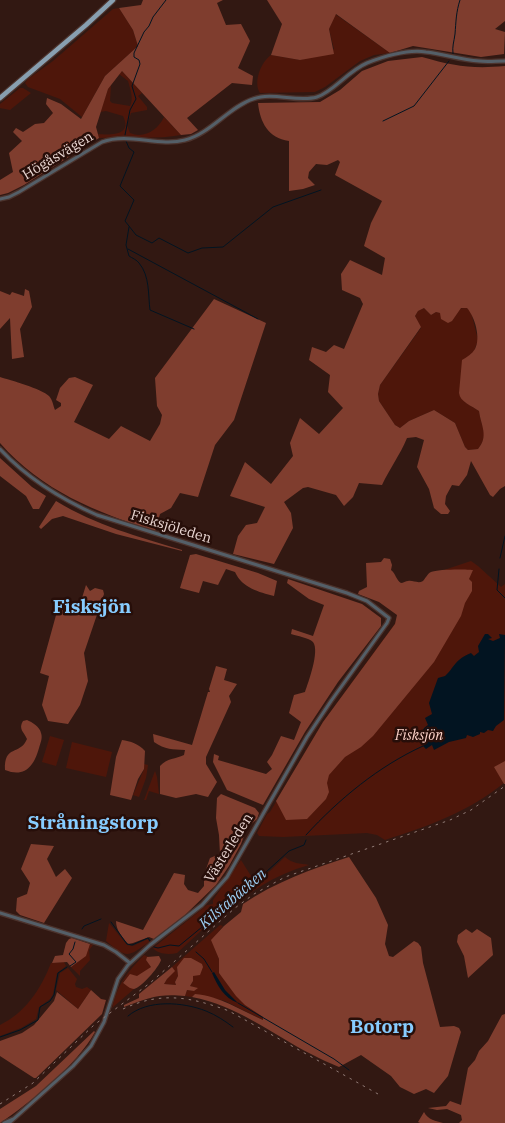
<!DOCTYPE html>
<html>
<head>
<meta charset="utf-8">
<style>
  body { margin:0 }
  canvas { display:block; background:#321812 }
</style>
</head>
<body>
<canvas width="505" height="1123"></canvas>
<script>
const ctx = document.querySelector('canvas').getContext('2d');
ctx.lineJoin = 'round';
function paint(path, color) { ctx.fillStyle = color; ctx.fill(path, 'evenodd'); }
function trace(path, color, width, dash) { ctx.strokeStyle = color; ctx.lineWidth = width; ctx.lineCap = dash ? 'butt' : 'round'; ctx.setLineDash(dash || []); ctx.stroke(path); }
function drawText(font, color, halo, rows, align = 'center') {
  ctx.font = font + ' "IBM Plex Serif",serif'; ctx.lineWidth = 5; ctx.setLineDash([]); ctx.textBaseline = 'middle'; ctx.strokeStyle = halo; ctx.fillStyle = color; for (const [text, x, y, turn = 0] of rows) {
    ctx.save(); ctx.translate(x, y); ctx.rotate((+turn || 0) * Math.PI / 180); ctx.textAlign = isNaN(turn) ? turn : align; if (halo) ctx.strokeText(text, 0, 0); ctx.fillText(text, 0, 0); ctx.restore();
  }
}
paint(new Path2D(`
  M 119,8 L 133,30 L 138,46 L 105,76 L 82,117 L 60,99 L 28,87 L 25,83 L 28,79 L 53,61 L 113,9 Z
  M 335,14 L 390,53 L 374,55 L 360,61 L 325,87 L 315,92 L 260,93 C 253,82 261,62 271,55 L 300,60 L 334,49 L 329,29 Z
  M 122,71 L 142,93 L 138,96 L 147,107 L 147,110 L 131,113 L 127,125 L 130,133 C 144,139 158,130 164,117 L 181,135 C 154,140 126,136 99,138 L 98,134 C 110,135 133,136 123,116 L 106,111 L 100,112 L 108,89 L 111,85 L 110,101 L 112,103 L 130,106 C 134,99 130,88 128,81 L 119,74 Z
  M 20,88 L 23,88 L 31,93 L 10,110 L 0,108 L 0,104 Z
  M 424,308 L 431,315 L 436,312 C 445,315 456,307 467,308 L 471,312 L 478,340 L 459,393 L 465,402 L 479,411 C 481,427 490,434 478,449 L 468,450 L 465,447 L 455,423 L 434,410 L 409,421 L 400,428 L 395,425 L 379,401 L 378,394 L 380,385 L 421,328 L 415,316 L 418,311 Z
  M 471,561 L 478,566 L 501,587 L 505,584 L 505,782 C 469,812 428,826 385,840 L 377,835 L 367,833 L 283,837 L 259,836 L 257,833 L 267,814 L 270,812 L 323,722 L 402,614 L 444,570 Z
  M 50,736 L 64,740 L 56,766 L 42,762 Z
  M 72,742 L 112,752 L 106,777 L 66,768 Z
  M 144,764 L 148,765 L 146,778 L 139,797 L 133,795 L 144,769 Z
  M 155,771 L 157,777 L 159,794 L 149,791 L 146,800 L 144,800 Z
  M 285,857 C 293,864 299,863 309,865 C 274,875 246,893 220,918 L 215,918 L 177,953 C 168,955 158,954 153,948 L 207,905 L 213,904 L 213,900 L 241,860 L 256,884 Z
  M 109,923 L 127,945 L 133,946 L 148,939 L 149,942 C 128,957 127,959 106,941 Z
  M 220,925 L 223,926 L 212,940 L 219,959 L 219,973 L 255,1011 L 263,1017 L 263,1020 L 225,1001 L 195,994 L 192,997 L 185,996 L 187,990 L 194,991 L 197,988 L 190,986 C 198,977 188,970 183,962 L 177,967 L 178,976 L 175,982 L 176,985 L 164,984 L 167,979 L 174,971 L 172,967 Z
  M 90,944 L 93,945 L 89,950 L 90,960 L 80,971 L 80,976 L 71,967 C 81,960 86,956 90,944 Z
  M 144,955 L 149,957 L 146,960 L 151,967 L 137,977 C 130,973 128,978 123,982 L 123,983 L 134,989 L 112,1008 C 118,983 127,973 144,955 Z
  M 64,962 L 66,966 L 57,973 L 53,994 L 50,999 L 39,1007 L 36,1019 L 21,1028 L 0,1036 L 0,1025 C 25,1013 41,989 51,963 Z
  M 68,968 L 77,979 L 75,984 L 76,987 L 82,989 L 87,987 L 91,990 L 78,1009 L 56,990 L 60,973 Z`), '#4e160a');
paint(new Path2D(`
  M 143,0 L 223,0 L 217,3 L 226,25 L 241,24 L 250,41 L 238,68 L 253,76 L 252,85 L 232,83 L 187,118 L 198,130 L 191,134 L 181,135 L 122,71 L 108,89 L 96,127 L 99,138 L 24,185 L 8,193 L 0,195 L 0,180 L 13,172 L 9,153 L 22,141 L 13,132 L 16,128 L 23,132 L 35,124 L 44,123 L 53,113 L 46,104 L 47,98 L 61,104 L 81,119 L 105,76 L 138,46 L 133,30 L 119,8 L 141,5 Z
  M 267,0 L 505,0 L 505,21 L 495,29 L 505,32 L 504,54 L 481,57 L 413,46 L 390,53 L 336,14 L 329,29 L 334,54 L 300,60 L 271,55 L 282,24 Z
  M 422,57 C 453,66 472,69 505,66 L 505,486 L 500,489 L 493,497 L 490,495 L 471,461 L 467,475 L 459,486 L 452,485 L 446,496 L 445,504 L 450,511 L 448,514 L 441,514 L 434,508 L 429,489 L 417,467 L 424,440 L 416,437 L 407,438 C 400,455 390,468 382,485 L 359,483 L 353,497 L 344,506 L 336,495 L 308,487 L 303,488 L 284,502 L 291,513 L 293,528 L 274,564 L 233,554 L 238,536 L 246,525 L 257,523 L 265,507 L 230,496 L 245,462 L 271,484 L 293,456 L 290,443 L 300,418 L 319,434 L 343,408 L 328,392 L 330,375 L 309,360 L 312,347 L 326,352 L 334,345 L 344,349 L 363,304 L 360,298 L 342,290 L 341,274 L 350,260 L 382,275 L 385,258 L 364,246 L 371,223 L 382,201 L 335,175 L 340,162 L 338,160 L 327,165 L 316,164 L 309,172 L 308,178 L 315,185 L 303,189 L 289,191 L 289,141 C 268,138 260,122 258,103 L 320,102 L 340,90 L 362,71 L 388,61 ZM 424,308 L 431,315 L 436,312 L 440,313 L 441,319 L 448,323 L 452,321 L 461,308 L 467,308 C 475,317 481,338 475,349 C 472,354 467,357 462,360 L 459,393 C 460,402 472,406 479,411 C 481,426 489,436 478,449 L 468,450 L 465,447 L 455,423 L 434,410 L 409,421 L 400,428 L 395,425 L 379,401 L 378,394 L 380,385 L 421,327 L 415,316 L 418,311 Z
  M 25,289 L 29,291 L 32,307 L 20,329 L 24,357 L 12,359 L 10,318 L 0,329 L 0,291 L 10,295 L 12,292 L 24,296 Z
  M 214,299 L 266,323 L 234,420 L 215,445 L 198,497 L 180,493 L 171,508 L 160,514 L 155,531 C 96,512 42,491 0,443 L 0,377 C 10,380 42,389 49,396 C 53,401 53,405 55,410 L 61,406 L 61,403 L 56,400 L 60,388 L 69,378 L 75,377 L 93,385 L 74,422 L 109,439 L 121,426 L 150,441 L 160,424 L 162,415 L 157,406 L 155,378 Z
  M 0,458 L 32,487 L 46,496 L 39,509 L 33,509 L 26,496 L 0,476 Z
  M 56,501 C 97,526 137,536 182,550 L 182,551 L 116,534 L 63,516 L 52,519 L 41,529 L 39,527 Z
  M 196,554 L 258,573 L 277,581 L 274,596 C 259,592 242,588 235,572 L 226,569 L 218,585 L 203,581 L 199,593 L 180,588 L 190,555 Z
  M 384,558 L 390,559 L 392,565 L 391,570 C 396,574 396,580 401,583 C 403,583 406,581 408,581 C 413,580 418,584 423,581 C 426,578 427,574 431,572 C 437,569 466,569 473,570 L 469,579 L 472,582 L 472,591 L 465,603 L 461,616 L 434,662 L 373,736 L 361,747 L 345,757 L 329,775 L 327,783 L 329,792 L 326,799 L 307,819 L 286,820 L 276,801 L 323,722 L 395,624 L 397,615 L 379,602 L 358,594 L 359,591 L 367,587 L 366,563 L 381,562 Z
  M 288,579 L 362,604 L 381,618 L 381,626 L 338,682 L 305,732 L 263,805 L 227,790 L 213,762 L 214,754 L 219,756 L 218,760 L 266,774 L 272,769 L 267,762 L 272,755 L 281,736 L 294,740 L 301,722 L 289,713 L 294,695 L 305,692 C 308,683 320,651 313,642 C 309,638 297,636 291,634 L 292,629 L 313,636 L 324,605 L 309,599 L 287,583 Z
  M 86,585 L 90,591 L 95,588 L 103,590 L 104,594 L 84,653 L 88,681 L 80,705 L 68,724 L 48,721 L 42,705 L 49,676 L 40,673 L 58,608 L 77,614 Z
  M 216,666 L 227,669 L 224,680 L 237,684 L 229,696 L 231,702 L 206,757 L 206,764 L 217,782 L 208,797 L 196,794 L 176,798 L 160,794 L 160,766 C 167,758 176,759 184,755 L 185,750 C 173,749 165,750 154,742 L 153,734 L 192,745 L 208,692 L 210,692 L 209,689 Z
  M 27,720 C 32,722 40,727 41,733 C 43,738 40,744 39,748 C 34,766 25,778 5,770 C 4,744 20,756 27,739 C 24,732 18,729 23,721 Z
  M 122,740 C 130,741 139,744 145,751 L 144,769 L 138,779 L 131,800 L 110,795 L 116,757 Z
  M 505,761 L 505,784 L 504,784 L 494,767 Z
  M 221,794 L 255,808 L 259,813 L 257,819 L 247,828 L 241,844 L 229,866 L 216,885 L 185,915 L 154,939 L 149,937 L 133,943 L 128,944 C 122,937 116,930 116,921 L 143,930 L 174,873 L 185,875 L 184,884 L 188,890 L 198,893 L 204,886 L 204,875 L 210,858 L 220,854 L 219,835 L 216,818 L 217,798 Z
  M 31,844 L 54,846 L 47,859 L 56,877 L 65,869 L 72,878 L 44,923 L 20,915 L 16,911 L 17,898 L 27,894 L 30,883 L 21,869 Z
  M 349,857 L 376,898 L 388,925 L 385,944 L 389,956 L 393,957 L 414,941 L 418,943 L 421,947 L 423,963 L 440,1027 L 454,1026 L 459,1028 L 461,1032 L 448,1076 L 434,1093 L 426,1089 L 414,1094 L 400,1087 L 391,1076 L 361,1055 L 339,1067 C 330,1063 320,1059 311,1054 C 272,1034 236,1005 192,997 L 195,994 C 220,996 240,1010 263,1020 L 263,1017 L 245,1005 L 236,996 L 219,973 L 219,959 L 211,940 L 224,926 L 241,912 L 243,904 C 275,882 312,869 349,857 Z
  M 466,929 L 472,933 L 477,929 L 491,938 L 493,955 L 468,978 L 464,956 L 457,942 L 458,935 Z
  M 72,938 L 90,944 L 86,956 L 71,967 L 67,962 L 52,963 L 55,956 L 63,955 L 66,943 L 69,939 Z
  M 159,956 L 161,960 C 159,967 141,988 134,989 C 130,989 126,985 123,983 L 130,974 L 137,976 L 151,967 L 146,960 L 147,957 Z
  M 184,958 L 191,958 L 202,964 L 203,967 L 200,975 L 193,976 L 193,981 L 190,986 L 198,988 L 194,991 L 187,990 L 185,996 C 160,993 147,998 124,1007 L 124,1005 L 139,998 L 139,994 L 172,967 L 175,971 L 167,979 L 164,984 L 176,985 L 175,982 L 178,976 L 177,967 Z
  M 91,990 L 101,999 L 106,1000 L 102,1014 L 36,1078 L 34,1078 L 0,1056 L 0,1041 L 22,1033 L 34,1025 L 54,1001 L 57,992 L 78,1009 Z
  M 505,1014 L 505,1123 L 459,1123 L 462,1120 L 461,1115 L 447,1109 L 437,1110 L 428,1108 L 446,1106 L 450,1101 L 461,1105 L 468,1068 L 475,1060 L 479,1051 L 488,1041 L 502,1015 Z
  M 94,1031 L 95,1032 C 77,1065 31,1102 0,1123 L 0,1109 L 36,1086 Z
  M 424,1112 C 428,1120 436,1121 443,1123 L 420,1123 L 418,1122 Z`), '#7f3d2e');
paint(new Path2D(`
  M 485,634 L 488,634 L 492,638 L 488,639 L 493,641 L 500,638 L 499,634 L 505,635 L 504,720 L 496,726 L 493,731 L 488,730 L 484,733 L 480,732 L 480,734 L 473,737 L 467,735 L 466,738 L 449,742 L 434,750 L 432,745 L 426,749 L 423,746 L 425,743 L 421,739 C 420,733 423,728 428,725 L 425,718 L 432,714 L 429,703 L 438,678 C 440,677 443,677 445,676 C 454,668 455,659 471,653 L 474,656 L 479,652 L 478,646 Z
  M 214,972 L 225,990 L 238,1003 C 224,998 217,985 212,973 Z`), '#021421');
trace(new Path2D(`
  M 453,54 C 452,46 454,42 455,34 C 456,22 456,12 460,0
  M 383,121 L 414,106 L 449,61
  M 125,135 L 130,110 L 136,99 L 132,86 L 140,64 L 139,60 L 134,57 L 134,53 L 144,32 L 149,26 L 153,17 L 166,0
  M 126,141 L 129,148 L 134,152 L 120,186 L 134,200 L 125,221 L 136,235 L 152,243 L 159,238 L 188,253 L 202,248 L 223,247 L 273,207 L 321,190
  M 129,227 L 126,245 L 129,256 C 132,258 137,260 139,263 C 150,276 148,295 150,310 L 194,329
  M 128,249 L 258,319
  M 500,558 L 505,536
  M 499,569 L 497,590 L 505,598
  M 306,835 C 339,799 379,766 423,746
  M 111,922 L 127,944 L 132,945 L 148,938 L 150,941
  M 82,929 L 84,926 L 101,919
  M 154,947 L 158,948 L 170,945 L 179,946 L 242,894 L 289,851 L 304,845 L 306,840
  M 196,952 L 204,959 L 212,972
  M 70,966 L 76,962 L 69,954 L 73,949 L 75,942
  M 238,1003 L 334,1059 L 349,1070
  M 128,1016 C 148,999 183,1002 206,1011 C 216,1015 225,1021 233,1027
  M 0,1037 L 20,1030 L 38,1020 L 40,1007 L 50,1001 L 54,995 L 58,973 L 67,967`), '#021421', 1);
const minor = new Path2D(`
  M 0,199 L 9,197 L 19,192 L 102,142 C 129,132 158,147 185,140 C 210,134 229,107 253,99 C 273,91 297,103 317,97 C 333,92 348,71 367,63 C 385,56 407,49 426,52 C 444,54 461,60 479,61 C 487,62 496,61 505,61
  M 0,449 C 27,478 61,499 97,515 L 347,593 L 367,601 L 389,618 L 387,623 L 331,701 L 307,737 L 227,877 L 202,905 L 150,945 L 128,965 L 118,979 L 104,1022 L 91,1046 L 73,1066 L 9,1123
  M 0,913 L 104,945 L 116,952 L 130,963
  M 4,1123 L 13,1119`);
const major = new Path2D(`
  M 0,98 L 86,25 L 113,0`);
trace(minor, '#4c332d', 5.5);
trace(major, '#4c332d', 7);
trace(minor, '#545f68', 3);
trace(major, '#889fb0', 4.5);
trace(new Path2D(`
  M 123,1009 C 161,991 191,997 229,1011 L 378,1094
  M 0,1104 L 33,1083 L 94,1025 L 150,983 L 235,908 L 254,894 L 285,877 L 450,820 L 471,810 L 505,786`), '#907a75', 1, [2.5, 5]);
drawText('14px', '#ebd8d4', '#270e09', [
  ["Högåsvägen",58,156,-31],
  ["Fisksjöleden",171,527,17],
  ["Västerleden",229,848,-58]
]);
drawText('italic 14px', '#fdd2c8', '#270e09', [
  ["Fisksjön",419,736]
]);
drawText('italic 15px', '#9bcef4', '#270e09', [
  ["Kilstabäcken",233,899,-41]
]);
drawText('bold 19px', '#87ccff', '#270e09', [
  ["Fisksjön",92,608],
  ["Stråningstorp",93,824],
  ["Botorp",382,1028]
]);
</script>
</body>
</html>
